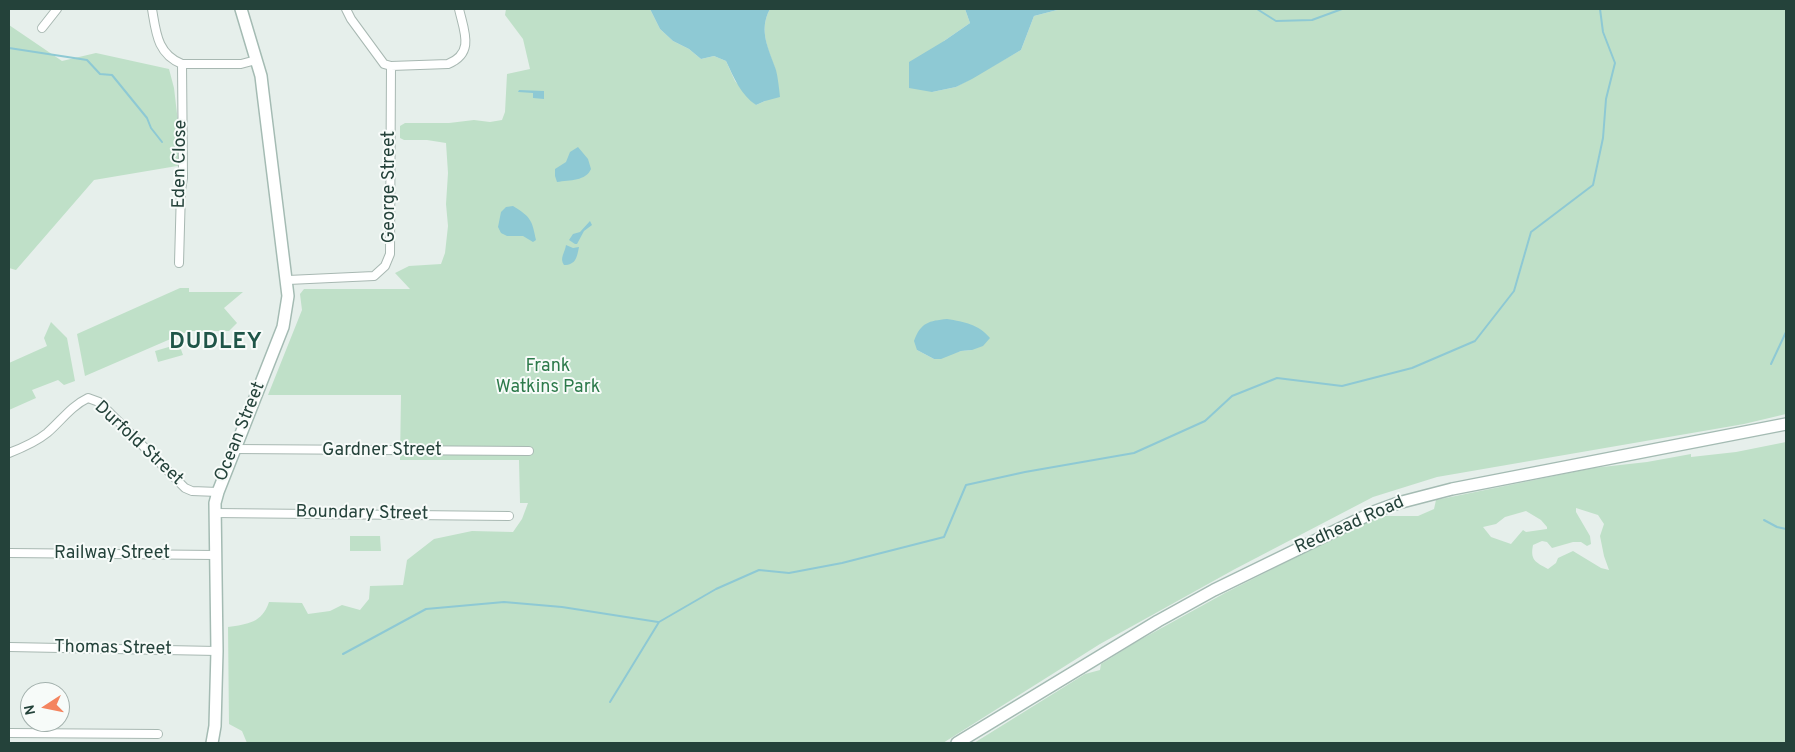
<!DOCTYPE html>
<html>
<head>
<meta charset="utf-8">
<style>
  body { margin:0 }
  #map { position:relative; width:1795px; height:752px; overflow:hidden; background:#e6efeb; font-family:Overpass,sans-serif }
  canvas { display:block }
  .frame { position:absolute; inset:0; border:10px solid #24423a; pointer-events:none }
  .north { position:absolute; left:20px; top:682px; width:50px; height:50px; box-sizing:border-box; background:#f7fbf9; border:1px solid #a3b1ad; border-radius:50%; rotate:259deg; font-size:14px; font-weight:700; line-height:20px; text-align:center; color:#24423a }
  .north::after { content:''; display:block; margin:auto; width:18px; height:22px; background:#f4845f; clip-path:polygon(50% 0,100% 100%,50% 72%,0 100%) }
</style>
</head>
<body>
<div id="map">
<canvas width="1795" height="752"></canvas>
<div class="frame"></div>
<div class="north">N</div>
</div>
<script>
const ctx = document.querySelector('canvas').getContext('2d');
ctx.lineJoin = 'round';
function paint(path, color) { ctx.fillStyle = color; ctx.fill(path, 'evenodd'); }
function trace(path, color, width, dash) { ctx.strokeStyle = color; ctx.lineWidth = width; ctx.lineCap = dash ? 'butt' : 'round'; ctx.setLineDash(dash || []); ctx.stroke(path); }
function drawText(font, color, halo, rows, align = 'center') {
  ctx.font = font + ' Overpass,sans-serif'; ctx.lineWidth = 4; ctx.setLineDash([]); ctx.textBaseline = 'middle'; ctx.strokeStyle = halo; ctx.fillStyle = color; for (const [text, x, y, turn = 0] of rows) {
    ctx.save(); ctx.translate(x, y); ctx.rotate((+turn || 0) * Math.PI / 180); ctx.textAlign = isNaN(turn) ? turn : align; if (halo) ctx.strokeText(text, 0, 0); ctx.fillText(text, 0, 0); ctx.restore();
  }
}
paint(new Path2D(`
  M 506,9 L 650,9 L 660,29 L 673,41 L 689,49 L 701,59 L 714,56 L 726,61 L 735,81 L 756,105 L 765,101 L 776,71 C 769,51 758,30 770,9 L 965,9 L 970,23 L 944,41 L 932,92 L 956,87 L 1021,50 L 1034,16 L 1061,9 L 1786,9 L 1786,414 L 1744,424 L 1437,477 L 1373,497 L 1235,569 L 1100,644 L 943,743 L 247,743 L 242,731 L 229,724 L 228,627 C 248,624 262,623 269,602 L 302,603 L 308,614 L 330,611 L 342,605 L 360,610 L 369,599 L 370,586 L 403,585 L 407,560 L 434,539 L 472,531 L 513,532 L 522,519 L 528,503 L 520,503 L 519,460 L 400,460 L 401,395 L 268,395 L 302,310 L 300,294 L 304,289 L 410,289 L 395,273 L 409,266 L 441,264 L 445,253 L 448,226 L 446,204 L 448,173 L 446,143 L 427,140 L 404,140 L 400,138 L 400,126 L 405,123 L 449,123 L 474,120 L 490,122 L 502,120 L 505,112 L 507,74 L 530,69 L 523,39 L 505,15 ZM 917,350 L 972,350 L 961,351 L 934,359 Z
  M 9,25 L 62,61 L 96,53 L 169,69 L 174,88 L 183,165 L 94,180 L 16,270 L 9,268 Z
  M 180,288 L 189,288 L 189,292 L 243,292 L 224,308 L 237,323 L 229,331 L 189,331 L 85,376 L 77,334 Z
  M 51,322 L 67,338 L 75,381 L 64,385 L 58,380 L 32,390 L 36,398 L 9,410 L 9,363 L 47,346 L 44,338 Z
  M 179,344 L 183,355 L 158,362 L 155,351 Z
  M 1786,442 L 1786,743 L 974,743 L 1085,674 L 1100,670 L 1101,664 L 1138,641 L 1225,593 L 1356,527 L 1383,516 L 1418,516 L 1434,509 L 1436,500 L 1593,468 L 1647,462 L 1691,454 L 1691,457 L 1736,452 ZM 1576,508 L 1598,515 L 1604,524 L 1600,536 L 1604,556 L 1609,570 L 1601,568 L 1573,551 L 1558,558 L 1556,563 L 1548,569 C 1535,562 1530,560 1533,545 L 1542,541 L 1547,542 L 1552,548 L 1573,542 L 1581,542 L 1587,546 L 1591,544 L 1590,536 L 1576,512 ZM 1526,511 L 1541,520 L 1547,527 L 1547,529 L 1526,532 L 1523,530 L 1511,544 L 1491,537 L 1483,527 L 1496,524 L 1505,517 Z
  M 350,536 L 380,536 L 381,551 L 350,551 Z`), '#bfe0c8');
paint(new Path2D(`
  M 650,9 L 770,9 C 758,31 769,49 776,70 C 778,78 779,88 780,97 L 765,101 L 756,105 C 741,95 734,78 726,61 L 714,56 L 701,59 L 689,49 L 673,41 L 660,29 Z
  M 965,9 L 1061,9 L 1034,16 L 1021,50 L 972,79 L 956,87 L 932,92 L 909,88 L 909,62 L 944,41 L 970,23 Z
  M 519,90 L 544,91 L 544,99 L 533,98 L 533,93 L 518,92 Z
  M 578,147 L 588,159 L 591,169 C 586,181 570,180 557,182 L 555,176 L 555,169 L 566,162 L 570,152 Z
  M 513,206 C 531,217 532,220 536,240 L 533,242 L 523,236 L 507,236 L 501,233 L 498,227 L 501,212 L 506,207 Z
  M 590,221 L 592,225 L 584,231 L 577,244 L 575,244 L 569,240 L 573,234 L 580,232 Z
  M 566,245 L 573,248 L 579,247 C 577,257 576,265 564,265 C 559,258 565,253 566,245 Z
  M 947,319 C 965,322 978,324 990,338 L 983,346 L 972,350 L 961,351 L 941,359 L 934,359 L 917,350 L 914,341 C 921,322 929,321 947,319 Z`), '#8ec9d4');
trace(new Path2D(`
  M 1257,9 L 1276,21 L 1312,20 L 1342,9
  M 9,48 L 87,60 L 100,74 L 112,75 L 147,118 L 151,128 L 162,142
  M 1771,364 L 1786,332
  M 1764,520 L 1777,527 L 1786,529
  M 343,654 L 426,609 L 504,602 L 562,607 L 658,622
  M 610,702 L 659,622 L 716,589 L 759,570 L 789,573 L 842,563 L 944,537 L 966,485 L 1025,472 L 1134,453 L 1205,421 L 1232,396 L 1277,378 L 1342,386 L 1412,368 L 1475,341 L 1514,291 L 1531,232 L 1593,185 L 1603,138 L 1606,99 L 1615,63 L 1603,32 L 1600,9`), '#8ec9d4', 2);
const street = new Path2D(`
  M 152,9 C 156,32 157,54 182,64 L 241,64 L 256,60
  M 346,9 L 351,19 L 384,64 L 391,66 L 448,64 C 475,53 464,31 459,9
  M 42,28 L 57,9
  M 179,263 L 181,190 L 183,178 L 182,64
  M 288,280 L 374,276 L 385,266 L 390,254 L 391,66
  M 234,449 L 529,451
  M 9,453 C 22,448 36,442 47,433 C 61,421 71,406 88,398 L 99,402 L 185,488 L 192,491 L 218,492
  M 215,513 L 509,516
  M 9,553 L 215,555
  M 9,647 L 217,651
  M 9,733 L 158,734`);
const secondary = new Path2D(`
  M 212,743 L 215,726 L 217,651 L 215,503 L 218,492 L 283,327 L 288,296 L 263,93 L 261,76 L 241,9
  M 957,743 L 1158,621 L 1214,590 L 1376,511 L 1398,503 L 1452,489 L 1786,424`);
trace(street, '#a8b8b2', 10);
trace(secondary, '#a4bbb3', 14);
trace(street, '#fff', 8);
trace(secondary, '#fff', 11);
drawText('18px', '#24423a', '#f7fbf9', [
  ["Eden Close",181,164,-89],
  ["George Street",390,187,-90],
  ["Ocean Street",241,432,-68],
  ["Durfold Street",138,444,43],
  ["Gardner Street",382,451],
  ["Boundary Street",362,514,1],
  ["Redhead Road",1350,526,-24],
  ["Railway Street",112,554],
  ["Thomas Street",113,649,1]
]);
drawText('18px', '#2d7a4b', '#f7fbf9', [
  ["Frank",548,367],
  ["Watkins Park",548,388]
]);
ctx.letterSpacing = '1px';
drawText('bold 22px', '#1f5548', '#f7fbf9', [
  ["DUDLEY",216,344]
]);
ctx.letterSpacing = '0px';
</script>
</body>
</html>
